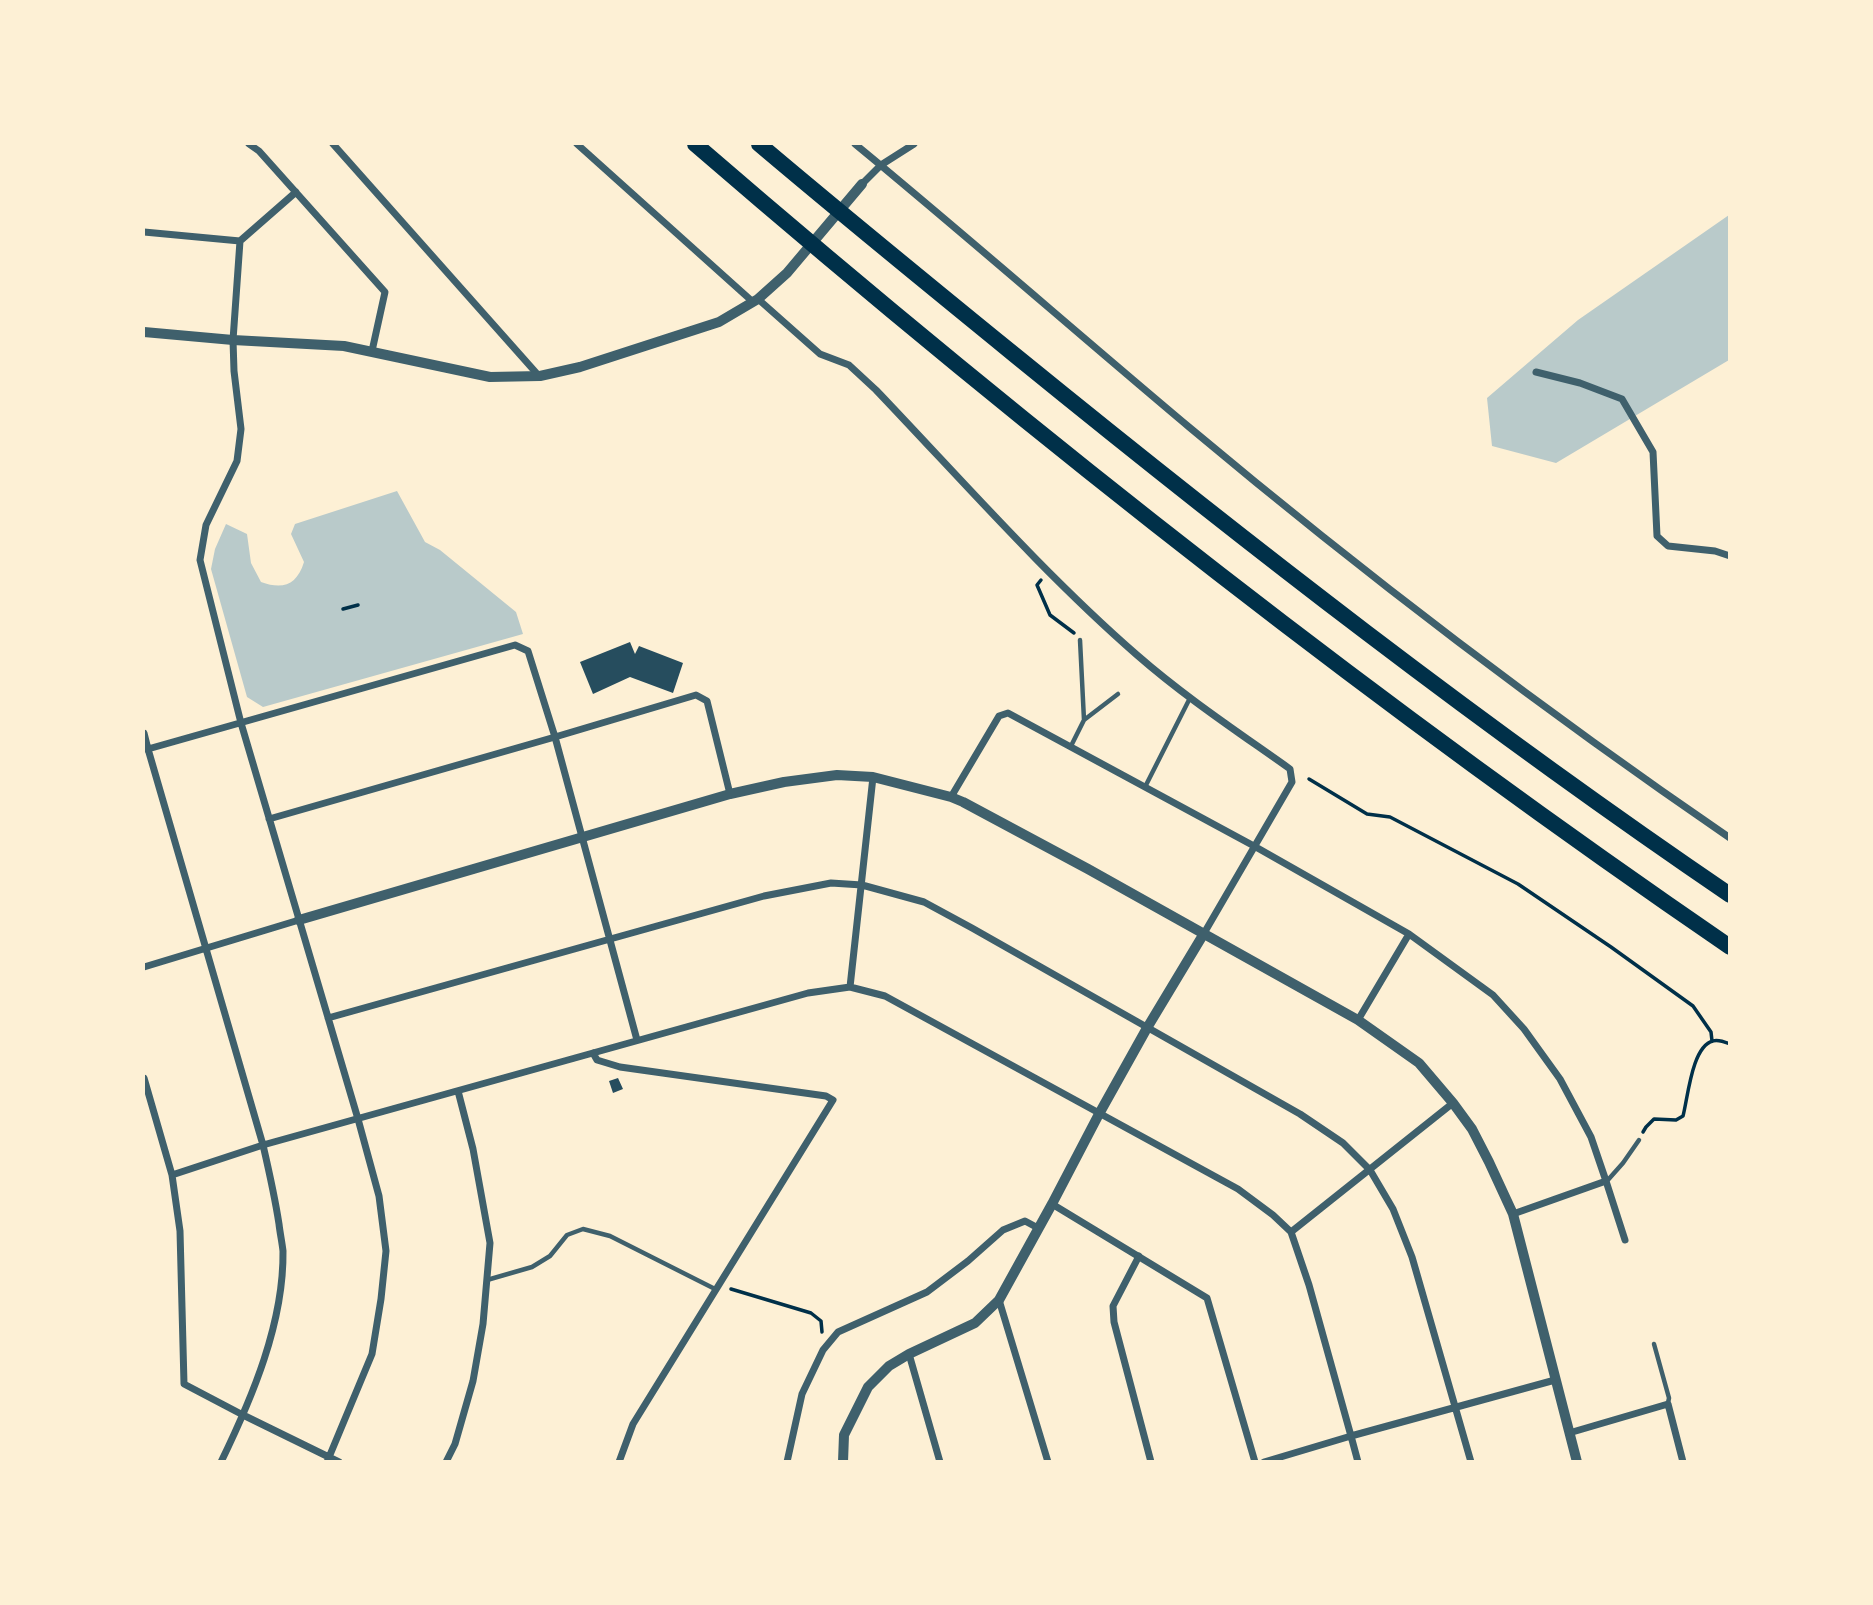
<!DOCTYPE html>
<html>
<head>
<meta charset="utf-8">
<style>
  body { margin:0 }
  #map { position:relative; width:1873px; height:1605px; overflow:hidden; background:#fdf0d5; font-family:"DejaVu Sans",sans-serif }
  canvas { display:block }
  .frame { position:absolute; inset:0; border:145px solid #fdf0d5; pointer-events:none }
</style>
</head>
<body>
<div id="map">
<canvas width="1873" height="1605"></canvas>
<div class="frame"></div>
</div>
<script>
const ctx = document.querySelector('canvas').getContext('2d');
ctx.lineJoin = 'round';
function paint(path, color) { ctx.fillStyle = color; ctx.fill(path, 'evenodd'); }
function trace(path, color, width, dash) { ctx.strokeStyle = color; ctx.lineWidth = width; ctx.lineCap = dash ? 'butt' : 'round'; ctx.setLineDash(dash || []); ctx.stroke(path); }
paint(new Path2D(`
  M 1729,215 L 1729,360 L 1556,463 L 1492,446 L 1487,398 L 1578,320 Z
  M 397,491 L 425,542 L 440,550 L 516,612 L 523,634 L 263,707 L 247,697 L 211,569 L 215,549 L 226,524 L 247,534 L 251,563 L 261,582 C 283,590 297,585 304,562 L 291,534 L 295,524 Z`), '#b9caca');
paint(new Path2D(`
  M 630,642 L 635,654 L 639,646 L 683,663 L 673,693 L 630,677 L 593,694 L 580,662 Z
  M 618,1078 L 623,1089 L 613,1093 L 609,1081 Z`), '#264d5e');
trace(new Path2D(`
  M 1041,580 L 1037,585 L 1050,615 L 1074,633
  M 343,609 L 358,605
  M 1309,779 L 1367,814 L 1390,817 L 1518,884 L 1611,947 L 1693,1006 L 1711,1032 L 1712,1041
  M 1643,1132 L 1646,1127 L 1654,1119 L 1676,1120 L 1683,1116 C 1688,1097 1692,1046 1713,1041 C 1718,1039 1725,1042 1730,1044
  M 731,1289 L 811,1313 L 821,1321 L 822,1332`), '#003049', 3.5);
trace(new Path2D(`
  M 1084,720 L 1118,694
  M 1071,746 L 1084,720 L 1080,640
  M 1145,787 L 1190,698
  M 1607,1181 L 1623,1163 L 1639,1140
  M 487,1280 L 532,1267 L 550,1256 L 567,1235 L 583,1229 L 610,1236 L 715,1289
  M 1654,1344 L 1669,1398 L 1668,1403`), '#3f606c', 4.5);
trace(new Path2D(`
  M 249,144 L 259,151 L 385,292 L 372,351
  M 333,144 L 539,376
  M 577,144 L 753,302
  M 855,144 C 968,237 1077,333 1189,427 C 1362,572 1543,710 1730,838
  M 862,184 L 881,165 L 914,144
  M 296,192 L 240,241 L 233,340 L 234,371 L 241,429 L 237,461 L 206,525 L 200,560 L 241,723 L 358,1119 L 379,1196 L 386,1251 L 381,1299 L 372,1354 L 327,1462
  M 144,232 L 240,241
  M 758,299 L 820,354 L 849,365 L 876,390 C 961,479 1044,574 1137,655 C 1185,697 1238,732 1290,769 L 1292,782 L 1203,935
  M 1536,372 L 1580,383 L 1622,399 L 1653,452 L 1657,536 L 1668,546 L 1715,551 L 1730,556
  M 144,733 L 148,749 L 515,645 L 528,651 L 555,737 L 269,819
  M 145,749 L 148,749 L 263,1145 C 269,1171 275,1198 279,1224 C 280,1233 282,1242 283,1251 C 284,1323 252,1398 221,1462
  M 951,797 L 999,716 L 1008,713 L 1254,846 L 1409,934 L 1493,995 L 1524,1029 L 1560,1079 L 1591,1137 L 1606,1181 L 1513,1214
  M 144,967 L 299,920
  M 850,987 L 873,777
  M 328,1018 L 764,896 L 831,883 L 862,885 L 924,902 L 972,928 L 1300,1114 L 1343,1143 L 1370,1170 L 1393,1209 L 1412,1257 L 1471,1462
  M 1358,1020 L 1409,934
  M 637,1040 L 555,737 L 696,695 L 707,701 L 730,794
  M 593,1053 L 597,1060 L 620,1067 L 826,1096 L 833,1100 L 633,1424 L 619,1462
  M 144,1078 L 172,1175
  M 1606,1181 L 1625,1240
  M 1052,1204 L 1207,1298 L 1255,1462
  M 1291,1232 L 1453,1103
  M 1139,1256 L 1113,1306 L 1114,1322 L 1151,1462
  M 999,1300 L 1048,1462
  M 909,1354 L 940,1462
  M 1569,1433 L 1668,1404 L 1683,1462
  M 339,1462 L 243,1415 L 184,1384 L 180,1231 L 172,1175 L 263,1145 L 808,993 L 850,987 L 885,996 L 1238,1189 L 1273,1215 L 1291,1232 L 1309,1285 L 1351,1436 L 1555,1380
  M 446,1462 L 455,1444 L 473,1381 L 483,1324 L 490,1243 L 473,1149 L 458,1091
  M 787,1462 L 802,1394 L 823,1350 L 838,1332 L 927,1292 L 968,1261 L 1003,1230 L 1025,1221 L 1038,1228
  M 1264,1462 L 1351,1436 L 1358,1462`), '#3f606c', 7);
trace(new Path2D(`
  M 144,332 L 233,340 L 344,346 L 490,377 L 540,376 L 580,367 L 719,322 L 758,299 L 787,273 L 862,184
  M 299,920 L 730,794 L 784,782 L 837,775 L 873,777 L 951,797 L 963,802 L 1088,869 L 1358,1020 L 1419,1063 L 1453,1103 L 1472,1129 L 1489,1162 L 1513,1214 L 1577,1462
  M 843,1462 L 844,1435 L 868,1387 L 889,1366 L 909,1354 L 975,1323 L 999,1300 L 1052,1204 L 1099,1114 L 1147,1028 L 1203,935`), '#3f606c', 10);
trace(new Path2D(`
  M 695,144 C 1025,429 1369,700 1730,947
  M 759,144 C 844,216 930,286 1016,356 C 1247,544 1483,727 1730,895`), '#003049', 16);
</script>
</body>
</html>
